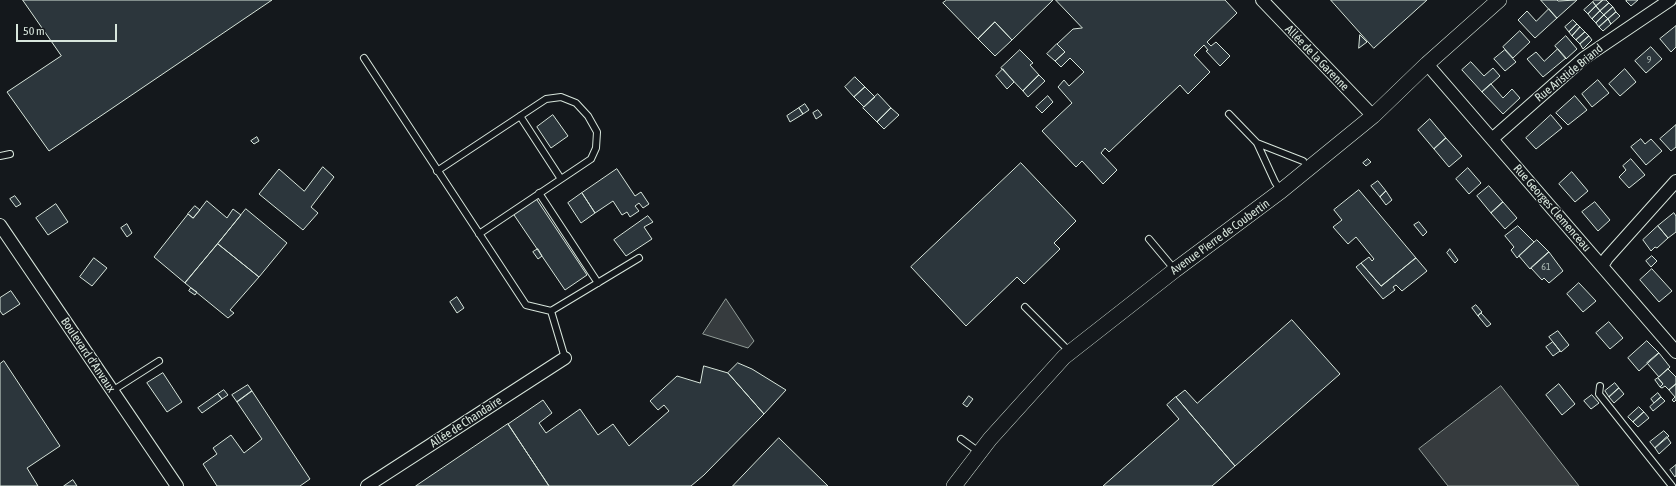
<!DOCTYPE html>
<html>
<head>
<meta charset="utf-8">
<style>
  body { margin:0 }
  #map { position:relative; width:1676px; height:486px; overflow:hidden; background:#14181c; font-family:"Asap Condensed",sans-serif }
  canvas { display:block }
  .scale { position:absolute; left:16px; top:24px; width:101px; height:18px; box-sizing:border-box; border:2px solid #d8e6dc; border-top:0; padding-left:5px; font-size:12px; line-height:14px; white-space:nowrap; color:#d8e6dc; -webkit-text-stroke:3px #14181c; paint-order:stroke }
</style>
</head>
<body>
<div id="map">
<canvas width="1676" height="486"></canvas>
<div class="scale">50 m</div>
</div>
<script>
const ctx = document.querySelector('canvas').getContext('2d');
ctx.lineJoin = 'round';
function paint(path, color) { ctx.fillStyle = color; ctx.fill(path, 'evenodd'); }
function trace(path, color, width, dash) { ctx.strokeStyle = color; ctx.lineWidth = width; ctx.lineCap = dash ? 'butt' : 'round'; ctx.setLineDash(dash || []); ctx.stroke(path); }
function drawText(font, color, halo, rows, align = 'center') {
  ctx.font = font + ' "Asap Condensed",sans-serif'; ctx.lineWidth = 3; ctx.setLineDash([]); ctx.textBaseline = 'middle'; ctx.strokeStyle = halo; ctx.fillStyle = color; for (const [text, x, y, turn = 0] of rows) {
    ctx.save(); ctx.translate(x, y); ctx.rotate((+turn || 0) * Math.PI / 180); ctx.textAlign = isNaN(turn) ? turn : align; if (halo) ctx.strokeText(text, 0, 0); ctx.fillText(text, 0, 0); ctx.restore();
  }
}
const water = new Path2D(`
  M 726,299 L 754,341 L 748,348 L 703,334 Z
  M 1501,386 L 1579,486 L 1448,486 L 1419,449 Z`);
paint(water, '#363b3e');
trace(water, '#939e99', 1);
const building = new Path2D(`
  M 23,0 L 272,0 L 49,151 L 7,92 L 61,56 Z
  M 947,0 L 1053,0 L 1012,40 L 995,22 L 978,39 L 943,3 Z
  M 1056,0 L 1225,0 L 1237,13 L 1207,42 L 1211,46 L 1216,42 L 1230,56 L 1220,66 L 1206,51 L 1208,50 L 1204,45 L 1194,55 L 1210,72 L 1188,94 L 1180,85 L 1109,152 L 1105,148 L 1101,153 L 1117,170 L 1103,184 L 1082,161 L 1076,167 L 1042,131 L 1072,103 L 1058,87 L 1064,80 L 1069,86 L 1084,72 L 1070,58 L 1061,67 L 1055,61 L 1065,52 L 1057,44 L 1073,29 L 1082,28 Z
  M 1331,0 L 1427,0 L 1374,48 Z
  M 1541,0 L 1557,0 L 1558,1 L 1577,0 L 1557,18 Z
  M 1595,0 L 1603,0 L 1596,6 L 1593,2 Z
  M 1603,0 L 1606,0 L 1609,3 L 1600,11 L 1596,6 Z
  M 1628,0 L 1638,0 L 1631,6 L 1626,1 Z
  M 1593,2 L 1596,6 L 1588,14 L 1584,10 Z
  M 1609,3 L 1613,7 L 1604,15 L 1600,11 Z
  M 1596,6 L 1600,11 L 1592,19 L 1588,14 Z
  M 1613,7 L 1616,12 L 1608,19 L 1604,15 Z
  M 1549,9 L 1557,18 L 1535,38 L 1518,20 L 1527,11 L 1536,21 Z
  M 1600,11 L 1604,15 L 1596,23 L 1592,19 Z
  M 1616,12 L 1620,16 L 1611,24 L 1608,19 Z
  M 1604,15 L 1608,19 L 1599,27 L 1596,23 Z
  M 1608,19 L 1611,24 L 1603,31 L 1599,27 Z
  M 1573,20 L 1577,24 L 1569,32 L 1565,27 Z
  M 995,22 L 1012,40 L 995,56 L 978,39 Z
  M 1577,24 L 1580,27 L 1572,36 L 1569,32 Z
  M 1676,26 L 1676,47 L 1671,52 L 1660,39 Z
  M 1580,27 L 1585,32 L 1576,40 L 1572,36 Z
  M 1520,31 L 1530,42 L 1513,58 L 1503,47 Z
  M 1585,32 L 1589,36 L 1580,44 L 1576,40 Z
  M 1360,35 L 1367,42 L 1359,48 Z
  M 1566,36 L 1577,49 L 1566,59 L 1555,46 Z
  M 1589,36 L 1592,40 L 1583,49 L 1580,44 Z
  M 1057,44 L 1065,52 L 1055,61 L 1047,54 Z
  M 1651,47 L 1662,59 L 1646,73 L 1635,61 Z
  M 1558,49 L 1566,58 L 1543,77 L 1527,59 L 1536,52 L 1544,61 Z
  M 1020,50 L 1033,63 L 1030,65 L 1039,75 L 1023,91 L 1001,68 Z
  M 1505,50 L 1516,62 L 1505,71 L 1494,59 Z
  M 1471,62 L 1484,76 L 1493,68 L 1500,76 L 1482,92 L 1462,70 Z
  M 1003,69 L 1014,82 L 1007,89 L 996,76 Z
  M 1625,69 L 1636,82 L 1620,96 L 1609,84 Z
  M 1039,75 L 1045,81 L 1028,97 L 1023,91 Z
  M 855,77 L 865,87 L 854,97 L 845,87 Z
  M 1598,80 L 1609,93 L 1592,107 L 1582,94 Z
  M 1491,84 L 1503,98 L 1512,89 L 1520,98 L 1503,114 L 1482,92 Z
  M 865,87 L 875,97 L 864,107 L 854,97 Z
  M 878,94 L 891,108 L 877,122 L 863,108 Z
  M 1048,96 L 1053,102 L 1042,113 L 1036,107 Z
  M 1575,96 L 1587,110 L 1568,125 L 1556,113 Z
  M 805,104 L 809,110 L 803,114 L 799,108 Z
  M 799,108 L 803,114 L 790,122 L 787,116 Z
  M 891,108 L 899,115 L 884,129 L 877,122 Z
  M 818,110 L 822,115 L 816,119 L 813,113 Z
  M 553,115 L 568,136 L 551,148 L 537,127 Z
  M 1551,115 L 1562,128 L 1536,149 L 1526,138 Z
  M 1430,119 L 1446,138 L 1434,149 L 1418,130 Z
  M 1676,125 L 1676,147 L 1671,151 L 1660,139 Z
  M 257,137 L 259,141 L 254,144 L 251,141 Z
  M 1446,138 L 1462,156 L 1449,167 L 1434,149 Z
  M 1641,139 L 1645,144 L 1651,139 L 1662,151 L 1646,165 L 1631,147 Z
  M 1368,159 L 1371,162 L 1366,166 L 1363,163 Z
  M 1631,159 L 1645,175 L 1629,188 L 1619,177 L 1626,170 L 1623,166 Z
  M 1021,163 L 1076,221 L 1054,243 L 1060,249 L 1024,284 L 1017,277 L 966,326 L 911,267 Z
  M 323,167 L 334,177 L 311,207 L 318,213 L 303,230 L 259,194 L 279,169 L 304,191 Z
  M 1468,168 L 1481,183 L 1469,194 L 1456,179 Z
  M 617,169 L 635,196 L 641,192 L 649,204 L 643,208 L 639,203 L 635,206 L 639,211 L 630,217 L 627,212 L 622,215 L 613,201 L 595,213 L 582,193 Z
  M 1572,172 L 1588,191 L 1575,202 L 1559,184 Z
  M 1378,181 L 1386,191 L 1380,197 L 1371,186 Z
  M 1489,186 L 1503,202 L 1491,213 L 1477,196 Z
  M 1359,190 L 1416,258 L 1381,286 L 1361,263 L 1369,257 L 1372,261 L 1374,259 L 1356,237 L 1348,244 L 1333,227 L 1342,220 L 1334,210 Z
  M 1386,191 L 1392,200 L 1386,205 L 1380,197 Z
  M 582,193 L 595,213 L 581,223 L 568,203 Z
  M 15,196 L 21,204 L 16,207 L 10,199 Z
  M 535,197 L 587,275 L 565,290 L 512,212 Z
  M 207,201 L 227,218 L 233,209 L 241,215 L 185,283 L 154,257 L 188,214 L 193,218 Z
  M 1503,202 L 1517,218 L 1505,229 L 1491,213 Z
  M 1595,202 L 1610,220 L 1598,231 L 1582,212 Z
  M 56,204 L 68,222 L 48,235 L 36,218 Z
  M 195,206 L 200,210 L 193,218 L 188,214 Z
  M 246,209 L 287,243 L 259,277 L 218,244 Z
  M 1674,213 L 1676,216 L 1676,232 L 1668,238 L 1658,226 Z
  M 648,216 L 653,222 L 644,227 L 652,239 L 626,256 L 614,240 Z
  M 1419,222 L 1427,232 L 1423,236 L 1414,225 Z
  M 127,224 L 132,233 L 127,237 L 121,228 Z
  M 1518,226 L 1534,242 L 1517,258 L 1511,250 L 1514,247 L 1505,236 Z
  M 1658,226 L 1668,238 L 1657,248 L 1655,247 L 1651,251 L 1643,240 Z
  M 1537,240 L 1549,252 L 1530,269 L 1519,256 Z
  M 218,244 L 259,277 L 230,310 L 234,313 L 228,318 L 185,283 Z
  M 538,249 L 542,256 L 538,259 L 533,252 Z
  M 1450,249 L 1458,260 L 1455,263 L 1447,253 Z
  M 1549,252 L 1563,271 L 1549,283 L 1544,278 L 1542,280 L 1531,268 Z
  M 1652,256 L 1657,261 L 1651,267 L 1646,261 Z
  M 94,258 L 107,268 L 92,286 L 80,277 Z
  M 1416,258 L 1427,271 L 1402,291 L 1396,285 L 1393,287 L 1395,290 L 1383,299 L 1356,267 L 1361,263 L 1381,286 Z
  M 1652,269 L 1672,291 L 1659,302 L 1640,280 Z
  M 1579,283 L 1596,301 L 1583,312 L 1567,294 Z
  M 191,288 L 197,292 L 195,295 L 189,291 Z
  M 11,291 L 20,304 L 3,315 L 0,311 L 0,298 Z
  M 457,297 L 464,308 L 457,313 L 450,302 Z
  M 1476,305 L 1482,312 L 1478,316 L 1472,308 Z
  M 1481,313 L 1491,324 L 1487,327 L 1478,316 Z
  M 1292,320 L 1340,374 L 1235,466 L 1176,397 L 1185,390 L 1197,403 Z
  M 1609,322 L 1623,338 L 1610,349 L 1596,333 Z
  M 1558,331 L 1569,345 L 1561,352 L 1549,337 Z
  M 1647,341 L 1659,353 L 1639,371 L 1628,358 Z
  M 1553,342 L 1560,351 L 1553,356 L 1546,347 Z
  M 1659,353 L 1670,367 L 1659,377 L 1647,363 Z
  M 4,361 L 60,446 L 27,468 L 38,486 L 0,486 L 0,364 Z
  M 738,363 L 752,369 L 786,390 L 764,414 L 728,373 Z
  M 704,366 L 728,373 L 764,414 L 704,475 L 691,486 L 549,486 L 508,424 L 543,400 L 552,413 L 539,423 L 546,433 L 580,409 L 598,435 L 613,424 L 629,446 L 669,411 L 664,405 L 658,410 L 650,401 L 677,376 L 700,383 Z
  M 1668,369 L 1676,377 L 1676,384 L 1669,390 L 1665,386 L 1662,388 L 1660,387 L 1663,384 L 1658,378 Z
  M 163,373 L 182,402 L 167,412 L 147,383 Z
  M 1658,378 L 1663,384 L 1660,387 L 1655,380 Z
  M 1615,383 L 1619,388 L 1609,397 L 1605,391 Z
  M 1559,384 L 1575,404 L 1562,415 L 1546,395 Z
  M 1676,384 L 1676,400 L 1674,402 L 1672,400 L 1675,397 L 1669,390 Z
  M 248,385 L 252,391 L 237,402 L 232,395 Z
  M 1619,388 L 1624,394 L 1614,403 L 1609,397 Z
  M 224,390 L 228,395 L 222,399 L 218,394 Z
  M 252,391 L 310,479 L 300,486 L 217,486 L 203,464 L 217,454 L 213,448 L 231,435 L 244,453 L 262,439 L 237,402 Z
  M 1658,393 L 1661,397 L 1654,403 L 1651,399 Z
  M 218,394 L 222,399 L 202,413 L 198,408 Z
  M 1592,395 L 1599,403 L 1591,409 L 1584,401 Z
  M 969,396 L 973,399 L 967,407 L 963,404 Z
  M 1176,397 L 1235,466 L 1212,486 L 1103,486 L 1179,419 L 1167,405 Z
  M 1661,397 L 1665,401 L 1653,411 L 1650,407 Z
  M 1639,407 L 1644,412 L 1633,422 L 1628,417 Z
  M 1644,412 L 1649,418 L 1638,427 L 1633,422 Z
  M 508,424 L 549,486 L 416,486 Z
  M 1664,431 L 1669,436 L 1655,448 L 1650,442 Z
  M 1667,437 L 1671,443 L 1659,454 L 1655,448 Z
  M 779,438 L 828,486 L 733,486 Z
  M 1676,465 L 1676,475 L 1675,477 L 1670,470 Z
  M 73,480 L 77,486 L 64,486 Z`);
paint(building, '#2c363c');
trace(building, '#d8e6dc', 1);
const service = new Path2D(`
  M 364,58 L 526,305 L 551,311 L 565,358
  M 1229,114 L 1257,143 L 1275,182 L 1281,191
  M 520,116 L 561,179
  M 1257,143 L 1303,161
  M 0,156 L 10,154
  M 437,171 L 546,99 L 561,97 L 576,103 L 588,116 L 597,132 L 596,148 L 591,159 L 479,234
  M 539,193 L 598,283
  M 1149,239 L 1175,270
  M 1025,307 L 1070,352
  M 551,311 L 639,258
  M 1600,386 L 1599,394 L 1672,486
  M 112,391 L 159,361
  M 961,439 L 979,452`);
const minor = new Path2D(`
  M 1262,0 L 1373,116
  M 1427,64 L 1676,352
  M 1492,139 L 1584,58 L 1670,0
  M 0,225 L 177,486
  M 1602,266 L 1607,258 L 1676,181
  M 367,486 L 565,358`);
const tertiary = new Path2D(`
  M 954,486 L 990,439 L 1064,357 L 1175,270 L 1281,191 L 1373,116 L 1427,64 L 1499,0`);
trace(service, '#d8e6dc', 8);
trace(minor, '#d8e6dc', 14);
trace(tertiary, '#d8e6dc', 16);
trace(service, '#14181c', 6);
trace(minor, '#14181c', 12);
trace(tertiary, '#14181c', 15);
drawText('10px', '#adbab4', null, [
  ["9",1649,60],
  ["61",1546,267]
]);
drawText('12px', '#d8e6dc', '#14181c', [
  ["Allée de la Garenne",1317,58,46],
  ["Rue Aristide Briand",1569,73,-39],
  ["Rue Georges Clemenceau",1552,208,49],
  ["Avenue Pierre de Coubertin",1220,237,-36],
  ["Boulevard d'Anvaux",88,355,56],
  ["Allée de Chandaire",466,422,-33]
]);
</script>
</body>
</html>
